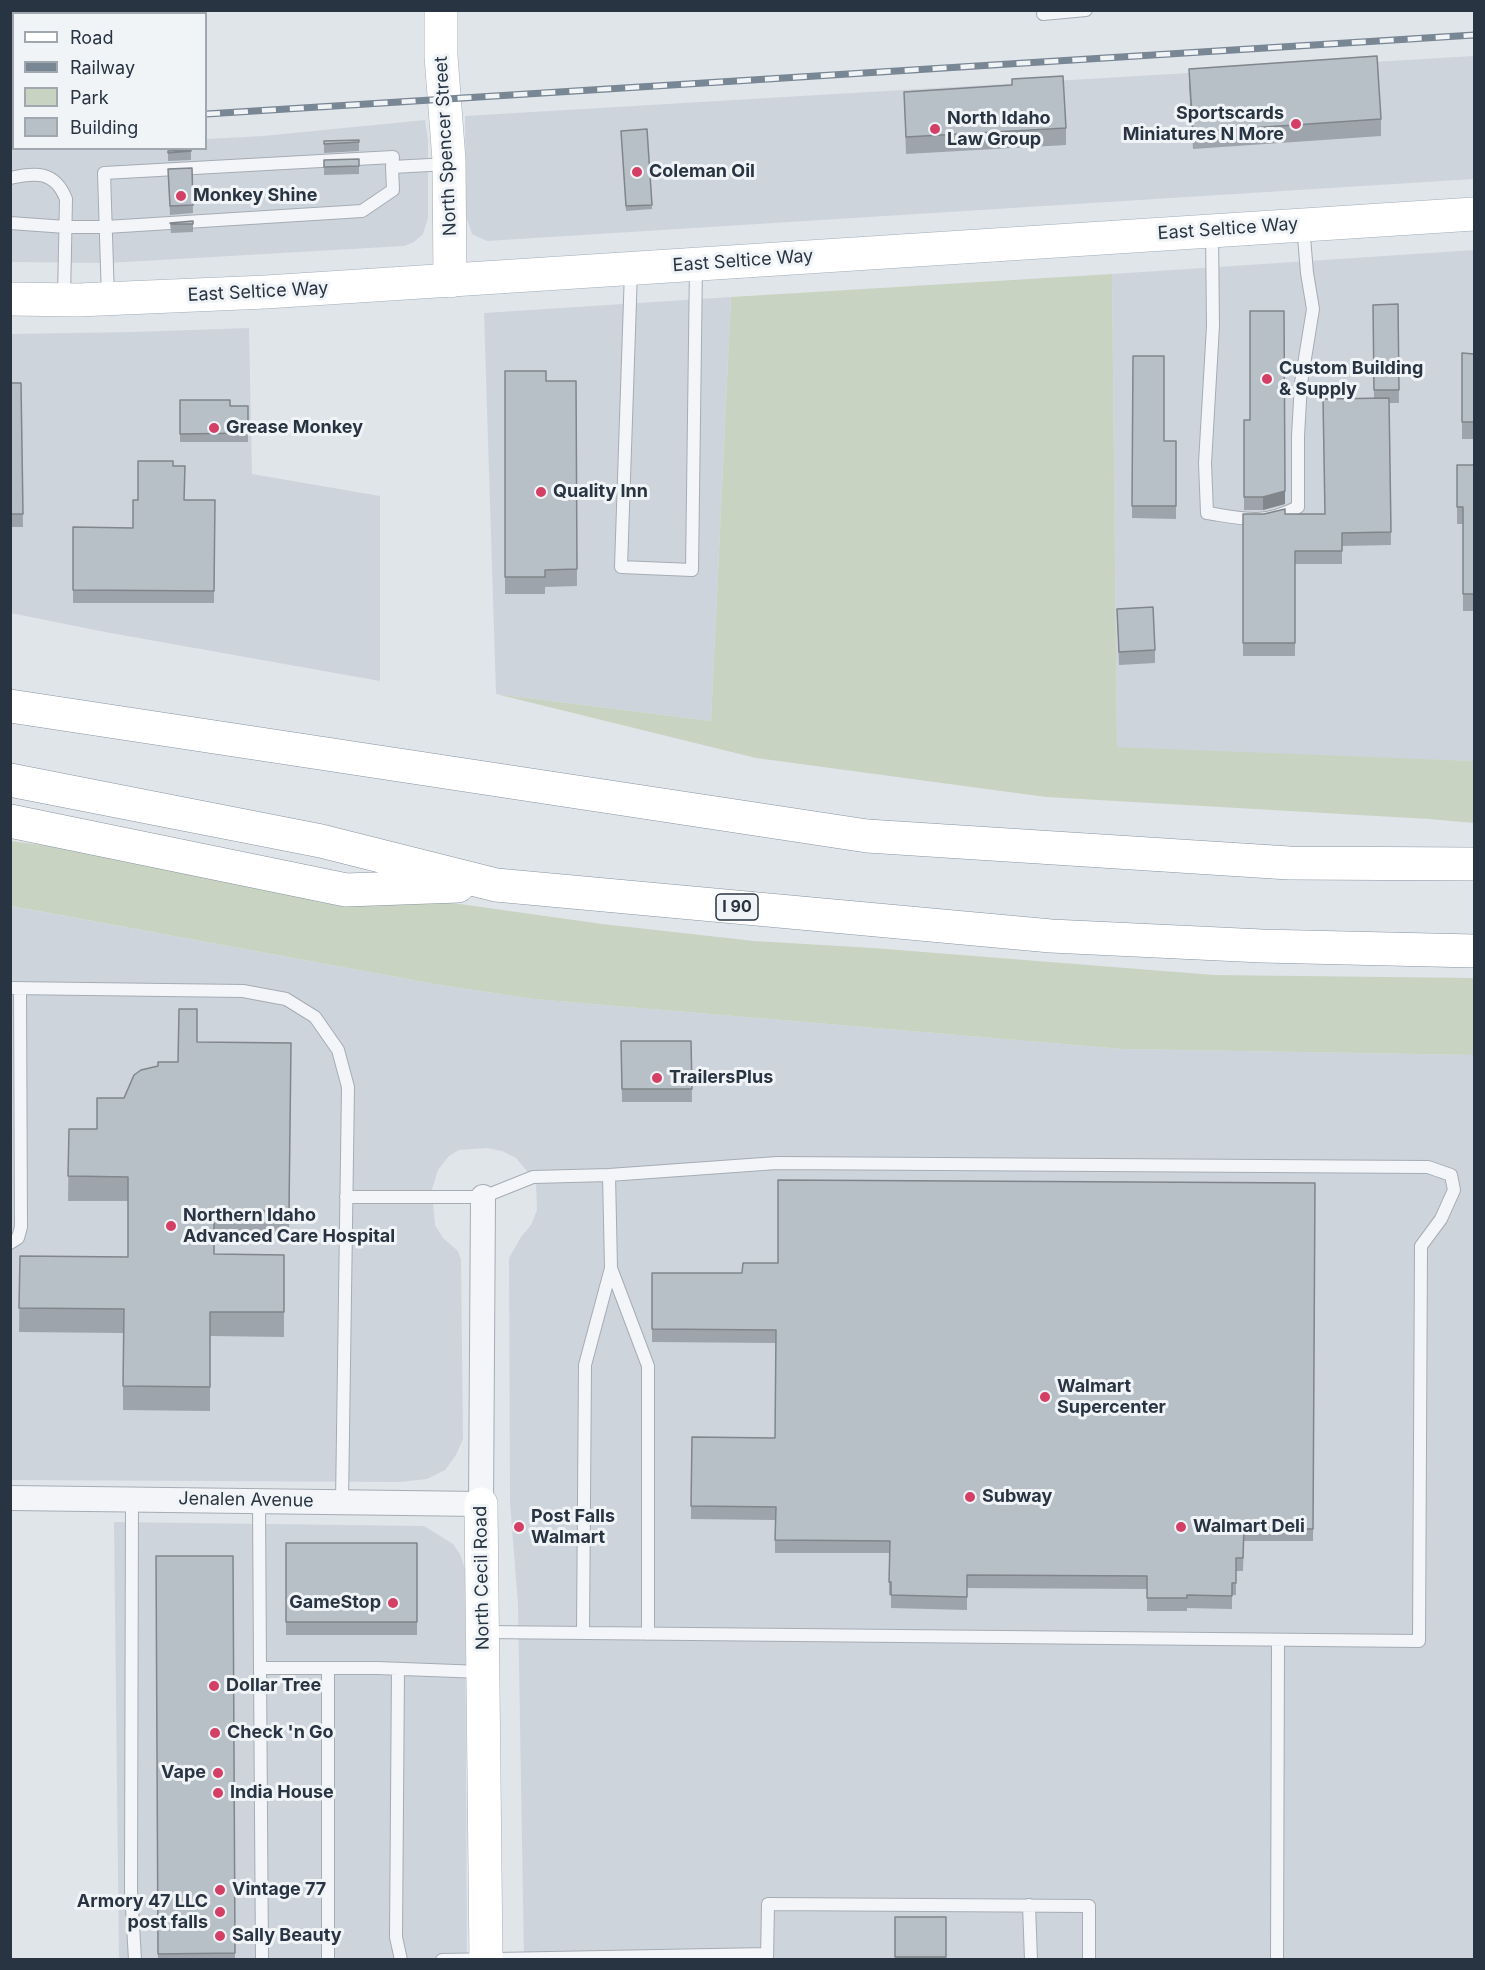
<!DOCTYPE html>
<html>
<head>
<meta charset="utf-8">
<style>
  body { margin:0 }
  #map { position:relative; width:1485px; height:1970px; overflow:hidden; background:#e0e5ea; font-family:Inter,sans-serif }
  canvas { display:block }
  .frame { position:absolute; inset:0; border:12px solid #283442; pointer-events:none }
  .legend { position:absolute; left:12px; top:12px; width:195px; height:138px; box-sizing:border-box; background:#f0f4f7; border:2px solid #a0a7af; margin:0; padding:8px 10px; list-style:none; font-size:18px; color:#283442 }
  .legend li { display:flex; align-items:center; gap:12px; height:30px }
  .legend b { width:30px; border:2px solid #a0a7af }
</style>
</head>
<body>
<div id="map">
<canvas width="1485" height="1970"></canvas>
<div class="frame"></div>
<ul class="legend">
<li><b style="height:8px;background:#fff"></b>Road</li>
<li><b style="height:8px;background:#798694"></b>Railway</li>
<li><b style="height:16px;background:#c8d4c1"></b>Park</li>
<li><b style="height:16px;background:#b7bfc7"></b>Building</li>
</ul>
</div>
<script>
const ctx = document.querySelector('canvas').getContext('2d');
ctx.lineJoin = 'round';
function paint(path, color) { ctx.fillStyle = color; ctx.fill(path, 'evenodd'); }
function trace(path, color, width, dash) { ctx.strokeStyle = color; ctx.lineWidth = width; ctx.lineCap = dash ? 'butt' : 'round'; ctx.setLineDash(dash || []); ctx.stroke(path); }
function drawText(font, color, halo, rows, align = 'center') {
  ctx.font = font + ' Inter,sans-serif'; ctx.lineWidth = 6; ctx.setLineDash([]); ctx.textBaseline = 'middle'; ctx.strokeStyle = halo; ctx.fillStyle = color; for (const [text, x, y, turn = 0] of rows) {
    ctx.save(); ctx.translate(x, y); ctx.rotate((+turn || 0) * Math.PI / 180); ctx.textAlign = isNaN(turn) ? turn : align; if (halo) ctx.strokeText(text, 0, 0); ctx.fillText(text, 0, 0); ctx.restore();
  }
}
paint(new Path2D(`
  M 1474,56 L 1474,179 L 487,241 L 472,234 L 466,216 L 465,116 Z
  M 425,120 L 428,140 L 428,218 L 423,234 L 414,242 L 404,246 L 108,263 L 11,262 L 10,143 L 13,143 L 14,148 L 206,148 L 206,139 L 263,136 Z
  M 1474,250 L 1474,761 L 1117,751 L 1112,274 Z
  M 731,297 L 711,721 L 496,694 L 484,313 Z
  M 249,328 L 252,474 L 380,496 L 380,681 L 105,632 L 11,613 L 11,334 L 133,332 Z
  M 10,906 L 440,985 L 534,999 L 1123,1049 L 1474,1055 L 1474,1959 L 524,1959 L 518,1605 L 510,1502 L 509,1258 L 521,1237 L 531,1225 L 537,1210 L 536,1182 L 516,1158 L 502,1151 L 487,1148 L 459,1150 L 449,1156 L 438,1170 L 432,1189 L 435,1225 L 443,1238 L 458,1251 L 461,1260 L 463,1439 L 456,1455 L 445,1470 L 427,1479 L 400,1482 L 11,1480 Z
  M 114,1522 L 424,1526 L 453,1544 L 460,1554 L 465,1569 L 467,1959 L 119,1959 Z`), '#ced4dc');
paint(new Path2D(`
  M 1112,274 L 1117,747 L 1474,761 L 1474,823 L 1429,819 L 1046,797 L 756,758 L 496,694 L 711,721 L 731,297 Z
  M 11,841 L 99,853 L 268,881 L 460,904 L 602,924 L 754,941 L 873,948 L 1214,975 L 1474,978 L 1474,1055 L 1123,1049 L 534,999 L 440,985 L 11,906 Z`), '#c8d4c1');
const lane = new Path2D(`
  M 1043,14 L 1086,10
  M 10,178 C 36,172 55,171 66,199 L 64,298
  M 10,223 L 66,227 L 106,227 L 362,211 L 393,190 L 392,167 L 449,164
  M 1212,231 L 1213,326 L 1205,463 L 1207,513 C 1245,519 1263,525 1298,507 L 1298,436 L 1301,383 L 1313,309 L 1307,273 L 1303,225
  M 631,271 L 621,567 L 692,570 L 696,265
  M 108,299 L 104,173 L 393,157 L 392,167
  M 10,988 L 243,991 L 286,999 L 315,1017 L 338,1050 L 348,1087 L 342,1502
  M 346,1197 L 483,1197 L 533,1177 L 609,1175 L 777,1163 L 1428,1167 L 1451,1175 L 1454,1190 L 1441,1219 L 1421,1246 L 1419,1641 L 484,1632
  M 10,1243 L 18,1238 L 21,1227 L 20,988
  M 611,1268 L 648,1366 L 648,1634
  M 132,1498 L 131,1890 L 135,1960
  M 259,1501 L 260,1668 L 377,1668 L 482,1672
  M 583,1633 L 585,1365 L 611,1268 L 609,1175
  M 260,1668 L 262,1960
  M 398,1669 L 396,1937 L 401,1960
  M 1029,1905 L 1031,1960
  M 328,1960 L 328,1668
  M 442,1960 L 767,1954
  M 767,1960 L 768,1904 L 1089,1906 L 1089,1960
  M 1277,1960 L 1278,1640`);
const street = new Path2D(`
  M 10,1498 L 481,1504 L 483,1197`);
const secondary = new Path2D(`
  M 441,10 L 441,56 L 449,160 L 450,281
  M 481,1504 L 486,1960`);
const primary = new Path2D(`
  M 10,299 L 78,300 L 266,292 L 1474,214`);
const highway = new Path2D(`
  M 10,706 L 867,836 L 1289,863 L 1474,864
  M 10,780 L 321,841 L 496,885 L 1051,936 L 1262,946 L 1474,951
  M 10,821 L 346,890 L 458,886`);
trace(lane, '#a5acb4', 14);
trace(street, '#a5acb4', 26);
trace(secondary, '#a5acb4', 34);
trace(primary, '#9fabb6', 34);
trace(highway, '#8794a1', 34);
trace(lane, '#f3f5f8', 12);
trace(street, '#f3f5f8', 24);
trace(secondary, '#fff', 33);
trace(primary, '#fff', 33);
trace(highway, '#fff', 33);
const rail = new Path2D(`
  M 206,114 L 1474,35
  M 10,116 L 14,117`);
trace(rail, '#798694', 7);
trace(rail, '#f0f4f7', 4.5, [14]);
paint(new Path2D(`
  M 1189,69 L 1381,119 L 1381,136 L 1193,149 L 1189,86 Z
  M 1012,79 L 1066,128 L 1066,145 L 906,154 L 904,92 L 1012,85 Z
  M 647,129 L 652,209 L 626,211 L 621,131 Z
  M 359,140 L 359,151 L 324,153 L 324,141 Z
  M 191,150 L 191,160 L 168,161 L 168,151 Z
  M 359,159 L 359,174 L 324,175 L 324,160 Z
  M 192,168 L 193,213 L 170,215 L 168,169 Z
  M 193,221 L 193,232 L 171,233 L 170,223 Z
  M 1398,304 L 1399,403 L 1389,403 L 1391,545 L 1342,546 L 1342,564 L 1295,564 L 1295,656 L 1243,656 L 1243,514 L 1325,514 L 1374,398 L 1373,305 Z
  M 1462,353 L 1474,354 L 1474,439 L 1462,439 Z
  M 1133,356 L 1164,441 L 1176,441 L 1176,519 L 1132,518 Z
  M 505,371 L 546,381 L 576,381 L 577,586 L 545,587 L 545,594 L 505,594 Z
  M 10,383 L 21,383 L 23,527 L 10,527 Z
  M 180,400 L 230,406 L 248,406 L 248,442 L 180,442 Z
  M 1244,420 L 1285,504 L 1263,510 L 1244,510 Z
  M 1474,448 L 1474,611 L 1463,611 L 1463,524 L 1457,524 L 1457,465 L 1474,465 Z
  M 173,466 L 184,500 L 215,500 L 214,603 L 73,603 L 73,527 L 133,528 L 138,500 Z
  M 1117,609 L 1155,650 L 1155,663 L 1119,665 Z
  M 621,1041 L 691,1041 L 692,1102 L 622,1102 Z
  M 197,1042 L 291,1043 L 289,1235 L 214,1235 L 214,1254 L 284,1255 L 284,1337 L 210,1336 L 210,1411 L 123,1410 L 123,1333 L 19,1332 L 20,1256 L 128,1257 L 128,1201 L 68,1201 L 69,1129 L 97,1129 L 124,1098 L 178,1062 Z
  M 1315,1183 L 1313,1541 L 1244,1541 L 1243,1571 L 1236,1571 L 1236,1595 L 1232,1595 L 1232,1609 L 1187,1608 L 1187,1611 L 1147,1611 L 1147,1589 L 967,1588 L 967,1610 L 891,1608 L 891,1595 L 889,1595 L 889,1553 L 775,1553 L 775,1520 L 691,1519 L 691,1506 L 775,1438 L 776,1343 L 652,1342 L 652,1273 L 742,1273 L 778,1263 Z
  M 286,1543 L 417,1543 L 417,1635 L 286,1635 Z
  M 156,1556 L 233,1556 L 235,1959 L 158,1959 Z
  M 895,1917 L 946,1917 L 946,1959 L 895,1959 Z`), '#9da4ab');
paint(new Path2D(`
  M 1285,491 L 1285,504 L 1263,510 L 1263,497 Z`), '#80868b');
const building = new Path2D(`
  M 1377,56 L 1381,119 L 1193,132 L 1189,69 Z
  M 1063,76 L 1066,128 L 906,137 L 904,92 L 1012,85 L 1012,79 Z
  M 647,129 L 652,205 L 626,206 L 621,131 Z
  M 359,140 L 359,142 L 324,144 L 324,141 Z
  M 191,150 L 191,151 L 168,153 L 168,151 Z
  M 359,159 L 359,166 L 324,167 L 324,160 Z
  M 192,168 L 193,205 L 170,206 L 168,169 Z
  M 193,221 L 193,224 L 171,224 L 170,223 Z
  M 1398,304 L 1399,390 L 1374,390 L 1373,305 Z
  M 1250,311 L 1284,311 L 1285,491 L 1263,497 L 1244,497 L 1244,420 L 1250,420 Z
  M 1462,353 L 1474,354 L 1474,422 L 1462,422 Z
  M 1133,356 L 1164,356 L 1164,441 L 1176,441 L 1176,506 L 1132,506 Z
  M 505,371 L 546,371 L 546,381 L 576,381 L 577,569 L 545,570 L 545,577 L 505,577 Z
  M 10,383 L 21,383 L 23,514 L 10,514 Z
  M 1389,398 L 1391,532 L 1342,533 L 1342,551 L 1295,551 L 1295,643 L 1243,643 L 1243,514 L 1264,514 L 1285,509 L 1285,514 L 1325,514 L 1323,399 Z
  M 180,400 L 230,400 L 230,406 L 248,406 L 248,433 L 180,434 Z
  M 1474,448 L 1474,594 L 1463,594 L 1463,507 L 1457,507 L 1457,465 L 1474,465 Z
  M 138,461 L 173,461 L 173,466 L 185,466 L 184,500 L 215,500 L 214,591 L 73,590 L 73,527 L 133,528 L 133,500 L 138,500 Z
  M 1153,607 L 1155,650 L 1119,652 L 1117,609 Z
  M 179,1009 L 197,1009 L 197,1042 L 291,1043 L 289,1211 L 214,1210 L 214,1254 L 284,1255 L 284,1312 L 210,1312 L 210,1387 L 123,1386 L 124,1309 L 19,1308 L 20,1256 L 128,1257 L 128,1177 L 68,1176 L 69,1129 L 97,1129 L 97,1098 L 124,1098 L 134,1075 L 141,1070 L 158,1066 L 158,1062 L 178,1062 Z
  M 621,1041 L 691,1041 L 692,1089 L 622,1089 Z
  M 778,1180 L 1315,1183 L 1313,1529 L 1244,1528 L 1243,1558 L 1236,1558 L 1236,1583 L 1232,1583 L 1232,1596 L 1187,1595 L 1187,1598 L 1147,1598 L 1147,1576 L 967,1575 L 967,1597 L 891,1595 L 891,1582 L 889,1582 L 890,1541 L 775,1540 L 776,1507 L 691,1506 L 692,1437 L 775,1438 L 776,1330 L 652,1329 L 652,1273 L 742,1273 L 743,1263 L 778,1263 Z
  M 286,1543 L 417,1543 L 417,1622 L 286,1622 Z
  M 156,1556 L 233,1556 L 235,1953 L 158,1954 Z
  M 895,1917 L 946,1917 L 946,1957 L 895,1957 Z`);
paint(building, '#b7bfc7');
trace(building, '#80868b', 1.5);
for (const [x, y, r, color] of [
  [1296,124,6,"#d44065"],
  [935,129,6,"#d44065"],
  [637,172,6,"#d44065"],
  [181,196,6,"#d44065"],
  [1267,379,6,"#d44065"],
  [214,428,6,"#d44065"],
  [541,492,6,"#d44065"],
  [657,1078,6,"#d44065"],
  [171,1226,6,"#d44065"],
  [1045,1397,6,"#d44065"],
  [970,1497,6,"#d44065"],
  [519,1527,6,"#d44065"],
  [1181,1527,6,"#d44065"],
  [393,1603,6,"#d44065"],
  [214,1686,6,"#d44065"],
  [215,1733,6,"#d44065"],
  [218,1773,6,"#d44065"],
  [218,1793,6,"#d44065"],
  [220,1890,6,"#d44065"],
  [220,1912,6,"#d44065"],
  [220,1936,6,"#d44065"]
]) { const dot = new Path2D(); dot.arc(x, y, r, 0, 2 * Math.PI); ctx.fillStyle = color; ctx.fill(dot); trace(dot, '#f0f4f7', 2); }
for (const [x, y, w] of [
  [737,907,42]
]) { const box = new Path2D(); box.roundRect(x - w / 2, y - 13, w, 26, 4.5); ctx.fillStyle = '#f0f4f7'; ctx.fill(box); trace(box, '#283442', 1.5); }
drawText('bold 16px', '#283442', null, [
  ["I 90",737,907]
]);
drawText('bold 18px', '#283442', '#f0f4f7', [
  ["Sportscards",1284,114,"right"],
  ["Miniatures N More",1284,135,"right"],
  ["North Idaho",947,119],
  ["Law Group",947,140],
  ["Coleman Oil",649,172],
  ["Monkey Shine",193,196],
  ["Custom Building",1279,369],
  ["& Supply",1279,390],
  ["Grease Monkey",226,428],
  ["Quality Inn",553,492],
  ["TrailersPlus",669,1078],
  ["Northern Idaho",183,1216],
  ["Advanced Care Hospital",183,1237],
  ["Walmart",1057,1387],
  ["Supercenter",1057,1408],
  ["Subway",982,1497],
  ["Post Falls",531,1517],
  ["Walmart",531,1538],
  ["Walmart Deli",1193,1527],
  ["GameStop",381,1603,"right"],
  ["Dollar Tree",226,1686],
  ["Check 'n Go",227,1733],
  ["Vape",206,1773,"right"],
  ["India House",230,1793],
  ["Vintage 77",232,1890],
  ["Armory 47 LLC",208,1902,"right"],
  ["post falls",208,1923,"right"],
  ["Sally Beauty",232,1936]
], 'left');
drawText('18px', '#283442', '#f0f4f7', [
  ["North Spencer Street",446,146,-93],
  ["East Seltice Way",1228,229,-4],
  ["East Seltice Way",743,261,-4],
  ["East Seltice Way",258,292,-3],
  ["Jenalen Avenue",246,1500,1],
  ["North Cecil Road",482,1578,-91]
]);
</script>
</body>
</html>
